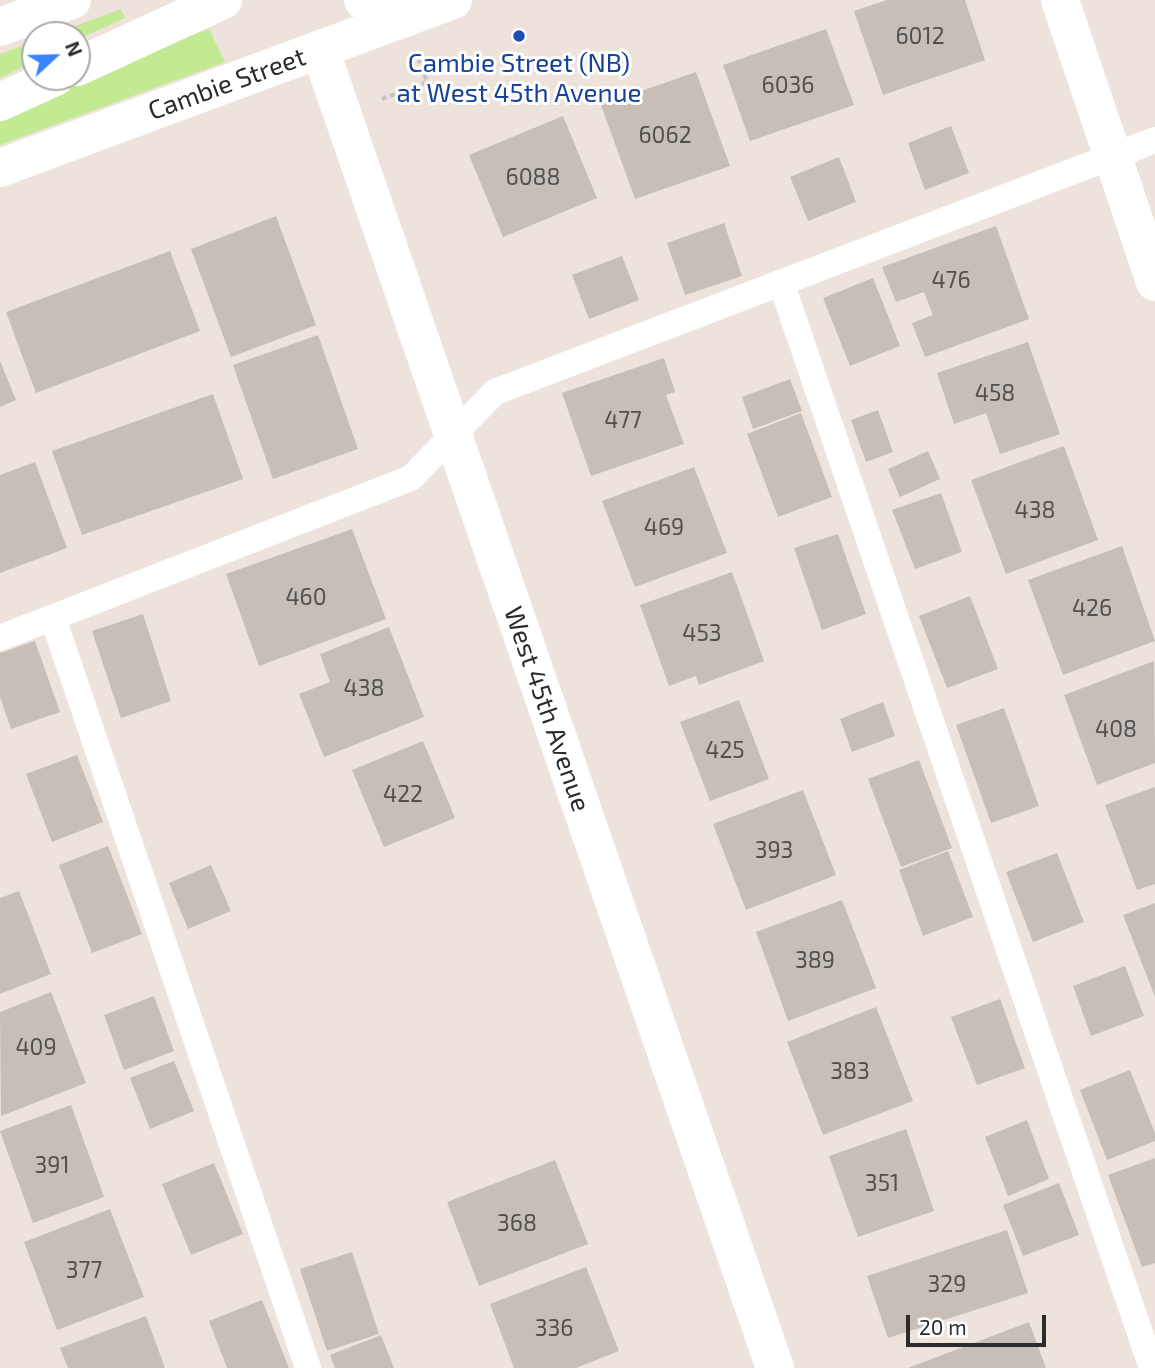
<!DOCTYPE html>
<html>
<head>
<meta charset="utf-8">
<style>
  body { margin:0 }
  #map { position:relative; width:1155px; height:1368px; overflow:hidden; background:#eee3dc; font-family:"Exo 2",sans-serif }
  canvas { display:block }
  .north { position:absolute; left:21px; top:21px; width:70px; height:70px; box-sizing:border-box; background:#fff; border:2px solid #aaa; border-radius:50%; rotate:68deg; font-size:19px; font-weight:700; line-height:28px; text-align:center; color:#2b2b2b }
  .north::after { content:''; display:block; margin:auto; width:24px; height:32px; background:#3884ff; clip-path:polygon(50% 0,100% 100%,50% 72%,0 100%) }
  .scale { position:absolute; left:906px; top:1315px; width:140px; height:32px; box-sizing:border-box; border:4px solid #2b2b2b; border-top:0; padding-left:9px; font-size:21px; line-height:24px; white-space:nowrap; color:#2b2b2b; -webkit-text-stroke:5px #fff; paint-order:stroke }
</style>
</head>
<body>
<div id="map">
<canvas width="1155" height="1368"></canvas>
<div class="north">N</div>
<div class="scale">20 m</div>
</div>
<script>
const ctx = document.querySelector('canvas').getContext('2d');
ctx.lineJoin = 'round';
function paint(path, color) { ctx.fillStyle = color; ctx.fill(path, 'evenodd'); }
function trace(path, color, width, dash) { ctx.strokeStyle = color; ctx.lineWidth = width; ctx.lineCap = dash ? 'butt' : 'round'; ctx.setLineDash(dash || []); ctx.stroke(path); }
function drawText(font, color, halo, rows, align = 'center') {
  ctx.font = font + ' "Exo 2",sans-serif'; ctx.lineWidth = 6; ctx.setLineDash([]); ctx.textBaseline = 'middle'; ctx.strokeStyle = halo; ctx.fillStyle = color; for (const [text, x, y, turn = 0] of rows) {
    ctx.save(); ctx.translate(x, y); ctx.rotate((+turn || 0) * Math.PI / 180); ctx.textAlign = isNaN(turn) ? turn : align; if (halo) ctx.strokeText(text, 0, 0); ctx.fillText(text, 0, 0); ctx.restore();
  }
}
paint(new Path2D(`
  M 121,9 L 125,18 L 77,40 L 77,35 L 51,35 Z
  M 209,29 L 225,62 L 0,145 L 0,122 L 139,54 Z
  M 35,41 L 35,61 L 0,78 L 0,54 Z`), '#c2ea93');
paint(new Path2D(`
  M 887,0 L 965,0 L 985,60 L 883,95 L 854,11 Z
  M 826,29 L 854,105 L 750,141 L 723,65 Z
  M 696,72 L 730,166 L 635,199 L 601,105 Z
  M 563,116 L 597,198 L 503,237 L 469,155 Z
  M 951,126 L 969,173 L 925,190 L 908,143 Z
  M 839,157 L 856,202 L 808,221 L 790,177 Z
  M 276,216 L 316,325 L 231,357 L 191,249 Z
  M 724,223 L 742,276 L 685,295 L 667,243 Z
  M 996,226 L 1029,319 L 925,357 L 912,323 L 933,315 L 924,292 L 896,302 L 882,267 Z
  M 170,251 L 200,331 L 36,393 L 6,312 Z
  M 622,256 L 639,300 L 589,319 L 572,275 Z
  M 873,278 L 900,346 L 850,366 L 823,298 Z
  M 318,335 L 358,449 L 273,479 L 233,365 Z
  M 1028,342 L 1060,434 L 1000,454 L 986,413 L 954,424 L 937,373 Z
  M 664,358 L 675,392 L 666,395 L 684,444 L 591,476 L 562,393 Z
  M 0,361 L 16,400 L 0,407 Z
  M 790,379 L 802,411 L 753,429 L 742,397 Z
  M 213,394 L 243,479 L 82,535 L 52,451 Z
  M 878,410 L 893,452 L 866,462 L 851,420 Z
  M 801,413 L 832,497 L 778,517 L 747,434 Z
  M 1064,446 L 1098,540 L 1006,574 L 971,480 Z
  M 928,451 L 940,479 L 900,497 L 888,469 Z
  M 35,462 L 67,548 L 0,573 L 0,475 Z
  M 694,467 L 727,553 L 635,587 L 602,501 Z
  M 941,493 L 962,552 L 915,569 L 892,510 Z
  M 352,529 L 386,619 L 259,666 L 226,574 Z
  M 838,534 L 866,614 L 822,630 L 794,548 Z
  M 1122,546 L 1155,641 L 1063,675 L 1028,580 Z
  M 732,572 L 764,661 L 699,685 L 696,676 L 669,686 L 640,605 Z
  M 970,596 L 998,669 L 947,688 L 919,616 Z
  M 143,614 L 171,701 L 121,718 L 92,631 Z
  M 389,627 L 424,717 L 324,757 L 299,694 L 330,682 L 320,654 Z
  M 35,641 L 60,712 L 11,729 L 0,697 L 0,653 Z
  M 1154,661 L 1155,763 L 1097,785 L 1064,695 Z
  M 739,700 L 769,779 L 710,801 L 680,722 Z
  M 883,702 L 895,736 L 852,752 L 840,719 Z
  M 1004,708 L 1039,806 L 991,823 L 956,725 Z
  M 423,741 L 455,818 L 384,847 L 352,770 Z
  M 77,755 L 103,822 L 52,842 L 26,774 Z
  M 919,760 L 952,848 L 901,867 L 868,779 Z
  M 1155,787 L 1155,884 L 1137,890 L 1105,805 Z
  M 803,790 L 836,875 L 746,910 L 713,824 Z
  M 108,846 L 142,934 L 92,953 L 59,865 Z
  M 948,851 L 973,917 L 923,936 L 899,870 Z
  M 1057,853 L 1084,922 L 1033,942 L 1006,872 Z
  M 211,865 L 231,911 L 188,929 L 169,883 Z
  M 19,891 L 51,974 L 0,994 L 0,898 Z
  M 842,900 L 876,988 L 788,1021 L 756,932 Z
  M 1155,903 L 1155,997 L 1123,915 Z
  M 1125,966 L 1144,1016 L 1091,1036 L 1073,986 Z
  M 51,992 L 86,1083 L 1,1116 L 0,1012 Z
  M 154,996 L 174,1051 L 124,1070 L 104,1015 Z
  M 1000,999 L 1025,1068 L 977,1085 L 951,1017 Z
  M 876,1007 L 913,1101 L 823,1135 L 787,1042 Z
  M 174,1061 L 194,1111 L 150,1129 L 130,1078 Z
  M 1130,1070 L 1155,1133 L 1155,1141 L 1107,1160 L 1080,1090 Z
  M 71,1105 L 104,1197 L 33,1223 L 0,1131 Z
  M 1027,1120 L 1049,1179 L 1008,1196 L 985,1137 Z
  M 906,1129 L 934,1211 L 858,1237 L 829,1156 Z
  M 1155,1158 L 1155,1263 L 1142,1267 L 1108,1175 Z
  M 555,1160 L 588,1244 L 479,1286 L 447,1202 Z
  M 214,1163 L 243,1234 L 191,1255 L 162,1184 Z
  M 1059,1183 L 1079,1235 L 1023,1256 L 1003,1205 Z
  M 110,1209 L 144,1297 L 57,1330 L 24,1242 Z
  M 1007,1230 L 1028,1293 L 888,1338 L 867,1276 Z
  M 352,1252 L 379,1334 L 327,1351 L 300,1269 Z
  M 586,1267 L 619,1351 L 576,1368 L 514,1368 L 490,1304 Z
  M 262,1300 L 289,1368 L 227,1368 L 209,1321 Z
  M 146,1316 L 165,1368 L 68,1368 L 60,1348 Z
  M 1029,1322 L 1046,1368 L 908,1368 Z
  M 381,1335 L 394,1368 L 335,1368 L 330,1355 Z`), '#c6beb7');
trace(new Path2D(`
  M 382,99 L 427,82 L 419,60`), '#c4c4c4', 4.5, [5, 3.5]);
trace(new Path2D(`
  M 782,285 L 1152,1368
  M 53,618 L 308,1368
  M 0,638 L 411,478 L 495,392 L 1155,140`), '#fff', 26);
trace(new Path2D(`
  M 363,0 L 403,19
  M 1060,0 L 1155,282
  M 320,49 L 775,1368`), '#fff', 38);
trace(new Path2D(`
  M 0,27 L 72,0
  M 77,67 L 223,0
  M 0,102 L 55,77
  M 0,168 L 453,0`), '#fff', 38);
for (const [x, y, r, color] of [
  [519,36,7,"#1a4fb4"]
]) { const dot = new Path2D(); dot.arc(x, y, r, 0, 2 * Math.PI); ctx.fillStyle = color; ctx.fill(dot); trace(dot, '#fff', 2.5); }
drawText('23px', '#52504e', null, [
  ["6012",920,36],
  ["6036",788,85],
  ["6062",665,135],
  ["6088",533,177],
  ["476",951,280],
  ["458",995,393],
  ["477",623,420],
  ["438",1035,510],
  ["469",664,527],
  ["460",306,597],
  ["426",1092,608],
  ["453",702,633],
  ["438",364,688],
  ["408",1116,729],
  ["425",725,750],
  ["422",403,794],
  ["393",774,850],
  ["389",815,960],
  ["409",36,1047],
  ["383",850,1071],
  ["391",52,1165],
  ["351",882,1183],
  ["368",517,1223],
  ["377",84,1270],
  ["329",947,1284],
  ["336",554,1328]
]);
drawText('26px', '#164399', '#fff', [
  ["Cambie Street (NB)",519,63],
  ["at West 45th Avenue",519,93]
]);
drawText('26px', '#2b2b2b', '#fff', [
  ["Cambie Street",227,84,-20],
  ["West 45th Avenue",547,709,71]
]);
</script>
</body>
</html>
